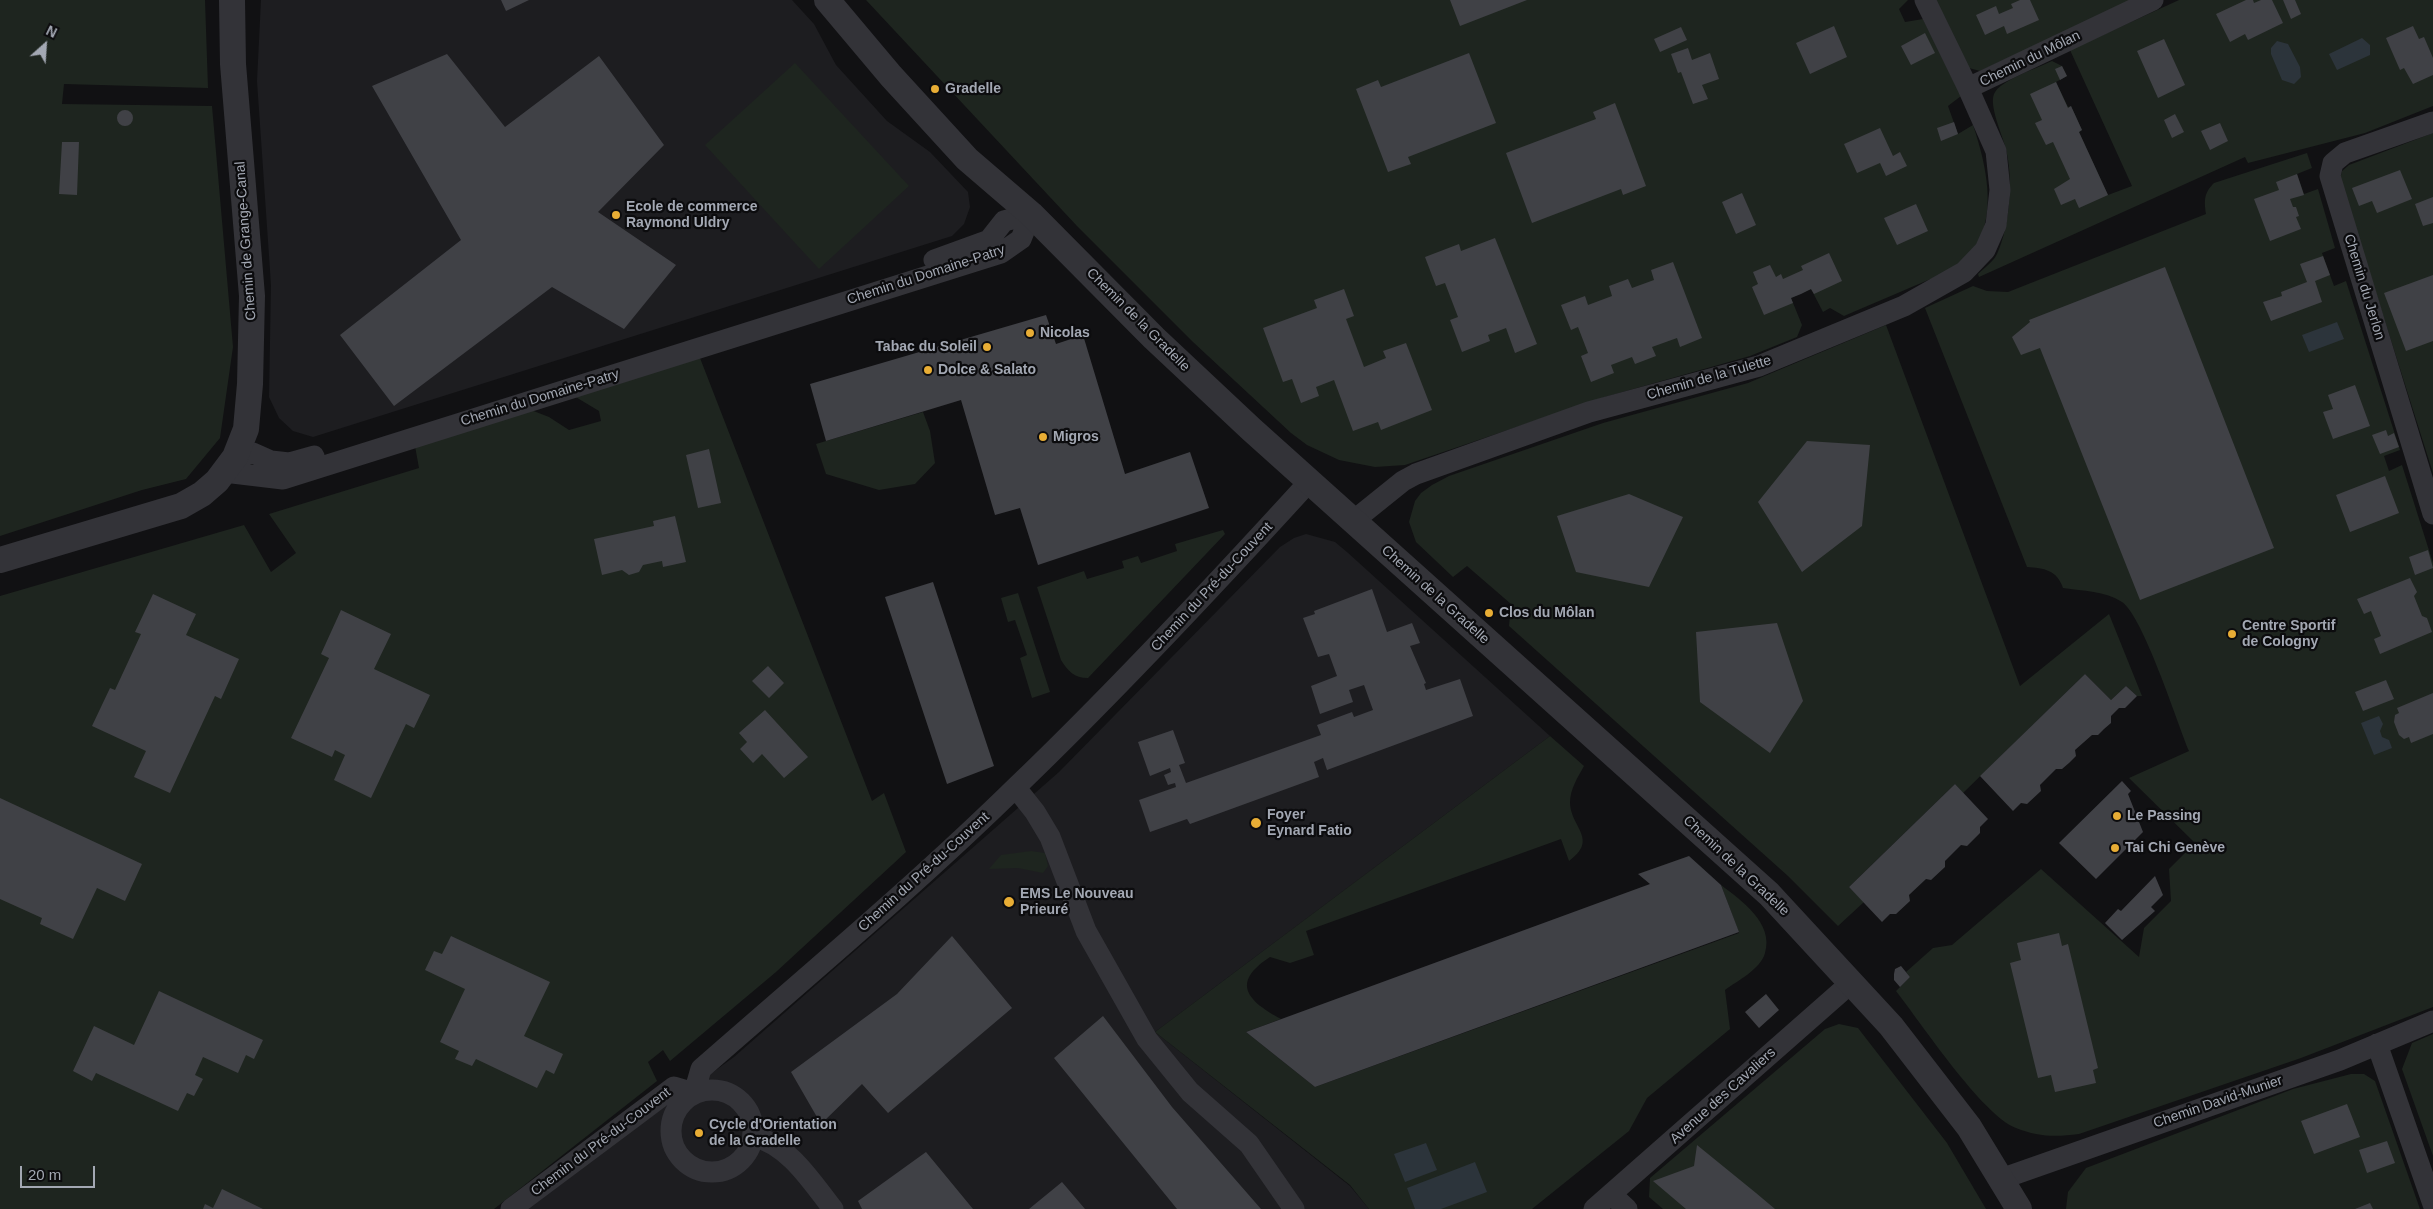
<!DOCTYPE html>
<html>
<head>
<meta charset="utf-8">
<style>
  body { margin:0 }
  #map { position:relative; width:2433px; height:1209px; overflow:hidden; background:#111113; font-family:Helvetica,sans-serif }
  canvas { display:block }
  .north { position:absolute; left:20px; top:20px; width:50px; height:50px; -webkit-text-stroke:4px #0c0c0e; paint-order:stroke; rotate:26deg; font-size:14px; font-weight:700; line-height:20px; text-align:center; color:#a3a8b3 }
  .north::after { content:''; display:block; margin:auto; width:18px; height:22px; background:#a3a8b3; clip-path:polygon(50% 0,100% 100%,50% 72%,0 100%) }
  .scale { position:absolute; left:20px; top:1166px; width:75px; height:22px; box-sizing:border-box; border:2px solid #a3a8b3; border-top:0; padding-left:6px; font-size:15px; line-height:18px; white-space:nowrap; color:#a3a8b3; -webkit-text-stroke:4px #0c0c0e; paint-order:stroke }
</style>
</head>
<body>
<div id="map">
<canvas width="2433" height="1209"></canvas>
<div class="north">N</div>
<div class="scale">20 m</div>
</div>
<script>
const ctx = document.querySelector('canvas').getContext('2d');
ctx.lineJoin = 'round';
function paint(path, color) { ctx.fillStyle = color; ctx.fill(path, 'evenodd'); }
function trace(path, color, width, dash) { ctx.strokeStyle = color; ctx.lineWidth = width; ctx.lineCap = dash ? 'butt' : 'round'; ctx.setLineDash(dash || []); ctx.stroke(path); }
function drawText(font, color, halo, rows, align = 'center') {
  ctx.font = font + ' Helvetica,sans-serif'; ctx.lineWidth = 4.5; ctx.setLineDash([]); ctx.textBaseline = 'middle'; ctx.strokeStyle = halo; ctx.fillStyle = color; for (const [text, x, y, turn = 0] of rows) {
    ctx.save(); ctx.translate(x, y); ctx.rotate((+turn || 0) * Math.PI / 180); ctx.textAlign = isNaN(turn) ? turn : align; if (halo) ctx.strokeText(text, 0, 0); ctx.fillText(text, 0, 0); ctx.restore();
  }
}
paint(new Path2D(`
  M 261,0 L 792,0 L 814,24 L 836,65 L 887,121 L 930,152 L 968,192 L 970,207 L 964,224 L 952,236 L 313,437 L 293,431 L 279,418 L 269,397 L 271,285 L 257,81 Z
  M 1306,534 L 1335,542 L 1347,552 L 1550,736 L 1155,1032 L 1350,1186 L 1369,1209 L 523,1209 L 734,1057 L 1059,772 L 1280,547 L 1294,538 Z`), '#1d1d20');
paint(new Path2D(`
  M 0,0 L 205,0 L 208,88 L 64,84 L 62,104 L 212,106 L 233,347 L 220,438 L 186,479 L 142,490 L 0,536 Z
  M 866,0 L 1908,0 L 1899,9 L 1905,22 L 1923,19 L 1961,96 L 1948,106 L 1958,134 L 1973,125 C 1987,167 2002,228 1962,262 C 1949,273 1930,279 1914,286 C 1891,296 1867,306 1844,316 L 1830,308 L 1823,312 L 1811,289 L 1791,298 L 1802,325 L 1797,337 L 1750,356 L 1605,397 L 1405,465 L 1375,467 L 1339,460 L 1307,445 L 1291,433 L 1193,342 L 1077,226 Z
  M 1935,0 L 2133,0 L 1980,71 L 1969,68 Z
  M 2179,0 L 2433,0 L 2433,106 L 2365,133 L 2248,163 L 2245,157 L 1979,277 L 1978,274 C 1984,268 1993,262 1997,254 C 2010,226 2014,176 2005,146 C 2002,134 1989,106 1994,94 C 2000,80 2038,68 2052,61 L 2062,66 L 2067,76 L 2056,82 L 2068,107 L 2071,106 L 2082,130 L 2079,132 L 2108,195 L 2132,186 L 2070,50 Z
  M 795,63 L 909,186 L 819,269 L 705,145 Z
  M 2433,133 L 2433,473 L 2340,179 L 2342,171 L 2349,165 Z
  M 2307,153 L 2312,168 L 2297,174 L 2304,194 L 2318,189 L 2335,248 L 2322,253 L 2334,286 L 2346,281 L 2400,450 L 2384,456 L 2389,471 L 2402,465 L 2433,563 L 2433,1007 L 2301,1058 L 2079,1134 C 2056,1137 2038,1137 2016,1128 C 1982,1115 1921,1023 1896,991 L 1910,977 L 1906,972 L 1933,948 L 1952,945 L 2041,869 L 2139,957 L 2144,928 L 2171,901 L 2169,869 L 2195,843 L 2129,778 L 2189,751 C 2177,722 2143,616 2122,602 C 2105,591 2083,591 2063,588 C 2057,570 2044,568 2027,567 L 1925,308 L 1973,286 L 1987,291 L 2008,292 L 2206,214 C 2204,200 2204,193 2214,183 Z
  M 1886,325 L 2020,686 L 2109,614 L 2142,696 L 2137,696 L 2126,686 L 2111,700 L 2085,674 L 1963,793 L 1955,784 L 1849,887 L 1864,902 L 1838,926 L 1788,876 L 1509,626 L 1511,604 L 1467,566 L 1453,577 L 1416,542 L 1409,522 L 1415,501 L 1421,493 L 1432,485 L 1449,476 L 1603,423 L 1748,383 Z
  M 700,358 L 872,801 L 884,793 L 906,852 L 776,972 L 670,1061 L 663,1050 L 648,1062 L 657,1081 L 494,1209 L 0,1209 L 0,596 L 244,525 L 271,572 L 296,553 L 269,514 L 419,468 L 415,446 L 531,410 L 549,417 L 569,430 L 601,421 L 599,411 L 574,396 Z
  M 923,412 L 930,431 L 935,463 L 915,484 L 879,490 L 826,474 L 816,444 Z
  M 1223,530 L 1225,534 L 1088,678 C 1074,678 1068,671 1061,660 L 1037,587 L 1084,571 L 1087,579 L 1124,568 L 1122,561 L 1138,556 L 1141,563 L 1177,551 L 1175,544 Z
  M 1018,593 L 1050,692 L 1032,698 L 1020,658 L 1027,655 L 1015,620 L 1008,622 L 1001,598 Z
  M 1550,736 L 1584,766 C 1578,777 1570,789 1570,803 C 1571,828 1599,839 1569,861 L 1561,839 L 1306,931 L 1314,955 L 1290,963 L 1270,957 C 1230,983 1248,1001 1281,1019 L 1246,1032 L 1315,1087 L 1739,933 L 1721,885 C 1741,900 1774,923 1765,953 C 1761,969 1737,981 1725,990 L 1730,1029 L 1647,1098 L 1629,1131 L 1532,1209 L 1369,1209 L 1350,1185 L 1155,1032 Z
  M 1031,851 L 1045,853 L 1048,866 L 1043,873 L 1018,868 L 989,869 L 1001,855 Z
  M 1839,1024 L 1858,1028 L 1947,1143 L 1986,1209 L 1663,1209 L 1649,1197 L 1650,1178 L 1825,1029 Z
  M 2433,1034 L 2433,1156 L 2402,1069 L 2412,1043 Z
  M 2351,1074 L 2364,1074 L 2375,1081 L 2420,1209 L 2066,1209 L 2068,1192 L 2086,1168 L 2293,1089 Z`), '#1e251f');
paint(new Path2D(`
  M 2362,38 L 2370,45 L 2370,55 L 2337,70 L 2329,54 Z
  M 2277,41 L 2288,44 L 2300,67 L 2301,77 L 2294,84 L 2282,80 L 2271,54 L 2271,48 Z
  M 2337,322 L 2344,339 L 2309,352 L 2302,335 Z
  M 2379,716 L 2383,724 L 2380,731 L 2382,737 L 2389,740 L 2392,748 L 2374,755 L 2361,723 Z
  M 1426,1143 L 1437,1170 L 1405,1182 L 1394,1154 Z
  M 1475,1162 L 1487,1192 L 1441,1209 L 1415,1209 L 1407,1188 Z`), '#2c343b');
paint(new Path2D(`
  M 501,0 L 529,0 L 506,11 Z
  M 1450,0 L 1527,0 L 1460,26 Z
  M 2020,0 L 2030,0 L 2039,20 L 2007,34 L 2004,26 L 1985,35 L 1976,15 L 1996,6 L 1999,14 L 2013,8 L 2011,4 Z
  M 2246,0 L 2253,0 L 2254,3 L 2261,0 L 2272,0 L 2283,23 L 2248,40 L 2245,34 L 2230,42 L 2216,14 Z
  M 2283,0 L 2295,0 L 2301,14 L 2291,19 Z
  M 1834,26 L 1847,57 L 1810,74 L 1796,43 Z
  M 2413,26 L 2419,39 L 2424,37 L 2433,58 L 2433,75 L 2413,84 L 2404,68 L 2400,70 L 2386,38 Z
  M 1681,27 L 1687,40 L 1660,52 L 1654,39 Z
  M 1925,33 L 1935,53 L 1911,65 L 1901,46 Z
  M 2164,39 L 2185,85 L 2158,98 L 2137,51 Z
  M 1688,48 L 1692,60 L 1710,53 L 1719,79 L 1702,85 L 1708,99 L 1693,104 L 1681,72 L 1678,73 L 1671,54 Z
  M 1469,53 L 1496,123 L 1408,157 L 1411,164 L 1388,172 L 1356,89 L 1378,80 L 1381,87 Z
  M 447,54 L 505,127 L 599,56 L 664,145 L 598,212 L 676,265 L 624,329 L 552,287 L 394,406 L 340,335 L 461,240 L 372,86 Z
  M 2062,66 L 2067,76 L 2060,80 L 2055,69 Z
  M 2056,82 L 2068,108 L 2071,106 L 2082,130 L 2079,132 L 2108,195 L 2079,208 L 2075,199 L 2061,205 L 2054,189 L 2070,179 L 2053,142 L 2046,145 L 2035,123 L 2042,120 L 2030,94 Z
  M 1615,103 L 1646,186 L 1623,195 L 1621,189 L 1532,223 L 1506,153 L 1596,119 L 1593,112 Z
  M117 118a8 8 0 1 1 16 0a8 8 0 1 1-16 0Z
  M 2175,114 L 2184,132 L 2172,138 L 2164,120 Z
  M 1954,122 L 1958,134 L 1941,141 L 1937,128 Z
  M 2220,123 L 2228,141 L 2210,150 L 2201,131 Z
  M 1880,128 L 1893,156 L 1900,152 L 1907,166 L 1886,176 L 1880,163 L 1857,173 L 1844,144 Z
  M 62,142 L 79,142 L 77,195 L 59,194 Z
  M 2400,170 L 2412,199 L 2377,213 L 2372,201 L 2359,206 L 2352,188 Z
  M 2297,174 L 2304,195 L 2290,199 L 2293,207 L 2296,207 L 2299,216 L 2296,217 L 2301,229 L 2270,241 L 2254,199 L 2279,190 L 2276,182 Z
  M 1742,193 L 1756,225 L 1736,234 L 1722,202 Z
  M 2433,197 L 2433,223 L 2423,226 L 2415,204 Z
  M 1916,204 L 1928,231 L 1897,245 L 1884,218 Z
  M 1495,238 L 1537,344 L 1515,353 L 1506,328 L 1488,335 L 1490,341 L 1462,352 L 1450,320 L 1458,317 L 1445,283 L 1436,286 L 1425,257 L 1459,244 L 1461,251 Z
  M 1829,253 L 1842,281 L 1814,294 L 1811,289 L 1801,294 L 1791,298 L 1793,303 L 1764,315 L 1752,287 L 1758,284 L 1753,272 L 1770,265 L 1776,277 L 1781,274 L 1783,279 L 1803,270 L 1801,266 Z
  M 2323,256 L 2330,275 L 2315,281 L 2322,302 L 2271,321 L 2263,302 L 2282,296 L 2281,292 L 2307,282 L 2300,264 Z
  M 1673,262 L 1702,338 L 1680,347 L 1677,338 L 1652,347 L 1656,356 L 1635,364 L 1632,357 L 1611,365 L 1614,373 L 1591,382 L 1581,356 L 1588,353 L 1578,327 L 1571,330 L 1561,305 L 1585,296 L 1588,305 L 1612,296 L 1609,286 L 1628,279 L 1632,288 L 1654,280 L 1651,270 Z
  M 2165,267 L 2274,548 L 2140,600 L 2040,348 L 2021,355 L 2012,337 L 2030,322 L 2029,320 Z
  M 2433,275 L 2433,341 L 2406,351 L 2384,293 Z
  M 1344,289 L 1354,316 L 1346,319 L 1364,367 L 1386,358 L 1383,351 L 1406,343 L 1432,410 L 1381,430 L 1378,422 L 1353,431 L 1334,380 L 1316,387 L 1319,396 L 1301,403 L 1292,379 L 1283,382 L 1263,328 L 1317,308 L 1314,300 Z
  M 1046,315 L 1056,344 L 1083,335 L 1125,474 L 1190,452 L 1209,508 L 1038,565 L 1020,508 L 995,515 L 961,400 L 826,441 L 810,384 Z
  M 2355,385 L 2370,426 L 2333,439 L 2323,412 L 2333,409 L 2328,395 Z
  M 2386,430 L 2388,436 L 2394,433 L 2399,447 L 2380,454 L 2372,435 Z
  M 1807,441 L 1870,445 L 1862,526 L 1802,572 L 1758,502 Z
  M 709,449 L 721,503 L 698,508 L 686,455 Z
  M 2385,476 L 2399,513 L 2350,532 L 2336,495 Z
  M 1629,494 L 1683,517 L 1649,587 L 1576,572 L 1557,516 Z
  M 675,516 L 686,562 L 663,567 L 662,561 L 643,565 L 639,572 L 629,575 L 622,570 L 602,575 L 594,539 L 654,526 L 653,521 Z
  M 2428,550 L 2433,568 L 2415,575 L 2409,557 Z
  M 2410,578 L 2417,592 L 2414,596 L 2422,616 L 2427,618 L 2432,632 L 2380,654 L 2374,639 L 2381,636 L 2371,611 L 2364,614 L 2357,599 Z
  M 933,582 L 994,766 L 947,784 L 885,597 Z
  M 1372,589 L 1387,632 L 1412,623 L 1420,643 L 1410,646 L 1426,683 L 1424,684 L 1426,690 L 1460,679 L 1473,716 L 1327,770 L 1323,758 L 1314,762 L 1319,777 L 1190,824 L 1187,819 L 1150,832 L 1139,800 L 1176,787 L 1175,783 L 1168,785 L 1164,775 L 1171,772 L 1170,768 L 1150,776 L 1138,742 L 1173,730 L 1185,763 L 1179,765 L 1186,783 L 1321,735 L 1317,725 L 1352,712 L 1354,717 L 1373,710 L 1364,685 L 1349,690 L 1353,702 L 1320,714 L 1311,686 L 1337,676 L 1329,654 L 1318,657 L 1303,618 L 1315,614 L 1314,611 Z
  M 153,594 L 196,614 L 186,635 L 239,659 L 221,699 L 215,696 L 170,793 L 134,777 L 146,751 L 92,726 L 110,688 L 115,690 L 141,634 L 135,632 Z
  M 341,610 L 391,634 L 374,669 L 430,695 L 414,728 L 406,724 L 371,798 L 334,780 L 345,755 L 335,750 L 332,757 L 291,738 L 329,658 L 321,654 Z
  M 1777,623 L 1803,701 L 1770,753 L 1700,702 L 1696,632 Z
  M 768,666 L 784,683 L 769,698 L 752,681 Z
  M 2085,674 L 2111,700 L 2126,686 L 2137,696 L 2125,708 L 2119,708 L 2111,716 L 2111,723 L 2104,729 L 2098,735 L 2092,735 L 2075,750 L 2076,756 L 2069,763 L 2062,769 L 2056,769 L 2040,785 L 2041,791 L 2027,804 L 2021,803 L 2013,811 L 1980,776 Z
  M 2386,680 L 2394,699 L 2363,711 L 2355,692 Z
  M 2433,693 L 2433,734 L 2411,743 L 2409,737 L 2404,739 L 2399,735 L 2394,722 L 2395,715 L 2399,713 L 2397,708 Z
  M 765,710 L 808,757 L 784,778 L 762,754 L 753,763 L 740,749 L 747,742 L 739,733 Z
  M 2122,781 L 2131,791 L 2128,794 L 2143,832 L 2096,879 L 2059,843 Z
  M 1955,784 L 1988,819 L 1980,827 L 1980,833 L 1967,846 L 1961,845 L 1945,861 L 1945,867 L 1931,880 L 1926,879 L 1909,895 L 1910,901 L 1896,914 L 1890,914 L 1882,922 L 1849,887 Z
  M 0,798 L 142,864 L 125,901 L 97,888 L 73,939 L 40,924 L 42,918 L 0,899 Z
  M 1689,856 L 1721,885 L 1739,932 L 1315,1087 L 1246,1032 L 1650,884 L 1638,874 Z
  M 2155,876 L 2163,895 L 2151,907 L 2155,911 L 2122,940 L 2105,923 L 2118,909 L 2121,911 Z
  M 2059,933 L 2062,946 L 2068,944 L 2098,1068 L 2093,1070 L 2096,1083 L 2055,1092 L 2051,1075 L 2038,1078 L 2010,963 L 2021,960 L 2017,943 Z
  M 451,936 L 550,982 L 524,1036 L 563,1054 L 554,1074 L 546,1070 L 537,1088 L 476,1059 L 472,1066 L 455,1059 L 459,1051 L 440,1042 L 465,989 L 425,970 L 434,951 L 442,954 Z
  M 952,936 L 1012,1008 L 888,1113 L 862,1084 L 821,1124 L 791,1072 L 897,994 Z
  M 1901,966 L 1910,977 L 1900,987 L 1894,980 L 1894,974 L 1895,969 Z
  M 159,991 L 263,1040 L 254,1059 L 246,1055 L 238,1073 L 203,1057 L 195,1075 L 203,1079 L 194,1096 L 187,1093 L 178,1111 L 96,1073 L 92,1081 L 73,1071 L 94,1026 L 134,1045 Z
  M 1766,994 L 1779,1010 L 1759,1028 L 1745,1012 Z
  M 1103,1016 L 1172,1107 L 1261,1209 L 1177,1209 L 1054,1058 Z
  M 2347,1104 L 2360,1137 L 2314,1154 L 2301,1121 Z
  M 2387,1141 L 2395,1163 L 2367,1173 L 2359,1150 Z
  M 1697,1145 L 1756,1193 L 1775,1209 L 1686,1209 L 1653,1181 L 1694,1166 Z
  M 926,1152 L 973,1209 L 862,1209 L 858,1201 Z
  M 1062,1182 L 1085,1209 L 1029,1209 Z
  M 222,1189 L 263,1209 L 203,1209 L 205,1204 L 213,1208 Z
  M 2370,1203 L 2373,1209 L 2355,1209 Z`), '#404146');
trace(new Path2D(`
  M 1968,88 L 2153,0
  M 2433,122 L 2345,153 L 2333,163 L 2330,176 L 2433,514
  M 934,260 L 989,240 L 1004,221 L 1031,214
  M 235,457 L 253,453 L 271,461 L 289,463 L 314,456
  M 224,472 L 283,479 L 1001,253 L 1021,239 L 1031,214
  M 1352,522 L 1403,481 L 1416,474 L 1589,412 L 1759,366 L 1904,306 L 1964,272 L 1985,250 L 1996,225 L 2000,190 L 1996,151 L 1968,88 L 1925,0
  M 1016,788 L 1035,812 L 1050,837 L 1086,931 L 1147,1039 L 1190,1092 L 1249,1144 L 1294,1209
  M 2377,1044 L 2433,1204
  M671 1131a41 41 0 1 1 82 0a41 41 0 1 1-82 0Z
  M 753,1136 C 789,1145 811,1181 833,1209
  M 2001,1179 L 2340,1060 L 2433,1021
  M 1612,1195 L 1627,1209
  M 511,1209 L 674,1087 L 694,1093 L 701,1069 C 807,976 916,885 1017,786 C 1118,689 1214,586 1308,483
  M 1594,1209 L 1852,982`), '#333338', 21);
trace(new Path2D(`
  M 827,0 L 891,76 L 967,159 L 1031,214 L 1154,338 L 1251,429 L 1769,894 L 1891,1026 L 1969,1127 L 2019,1209
  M 0,560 L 181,506 L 202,494 L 217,481 L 235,457 L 246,429 L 250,384 L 252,296 L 233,64 L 232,0`), '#333338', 26);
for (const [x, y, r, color] of [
  [935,89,5,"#e8ad35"],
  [616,215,5,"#e8ad35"],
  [1030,333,5,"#e8ad35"],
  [987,347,5,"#e8ad35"],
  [928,370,5,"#e8ad35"],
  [1043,437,5,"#e8ad35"],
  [1489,613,5,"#e8ad35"],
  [2232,634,5,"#e8ad35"],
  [2117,816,5,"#e8ad35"],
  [1256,823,6,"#e8ad35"],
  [2115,848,5,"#e8ad35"],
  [1009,902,6,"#e8ad35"],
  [699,1133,5,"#e8ad35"]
]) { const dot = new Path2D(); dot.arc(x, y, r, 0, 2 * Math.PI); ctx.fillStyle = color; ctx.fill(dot); trace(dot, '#0c0c0e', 2); }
drawText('14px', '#a3a8b3', '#0c0c0e', [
  ["Chemin du Môlan",2030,59,-26],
  ["Chemin de Grange-Canal",246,241,-94],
  ["Chemin du Domaine-Patry",926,275,-18],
  ["Chemin du Jerlon",2364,287,73],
  ["Chemin de la Gradelle",1138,320,45],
  ["Chemin de la Tulette",1709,378,-16],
  ["Chemin du Domaine-Patry",540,398,-17],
  ["Chemin du Pré-du-Couvent",1212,587,-47],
  ["Chemin de la Gradelle",1435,595,42],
  ["Chemin de la Gradelle",1736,866,43],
  ["Chemin du Pré-du-Couvent",924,872,-42],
  ["Avenue des Cavaliers",1723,1096,-42],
  ["Chemin David-Munier",2218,1102,-19],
  ["Chemin du Pré-du-Couvent",601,1142,-37]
]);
drawText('bold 14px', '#a3a8b3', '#0c0c0e', [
  ["Gradelle",945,89],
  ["Ecole de commerce",626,207],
  ["Raymond Uldry",626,223],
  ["Nicolas",1040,333],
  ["Tabac du Soleil",977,347,"right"],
  ["Dolce & Salato",938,370],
  ["Migros",1053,437],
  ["Clos du Môlan",1499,613],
  ["Centre Sportif",2242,626],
  ["de Cologny",2242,642],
  ["Foyer",1267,815],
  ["Eynard Fatio",1267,831],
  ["Le Passing",2127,816],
  ["Tai Chi Genève",2125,848],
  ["EMS Le Nouveau",1020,894],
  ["Prieuré",1020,910],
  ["Cycle d'Orientation",709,1125],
  ["de la Gradelle",709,1141]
], 'left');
</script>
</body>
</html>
